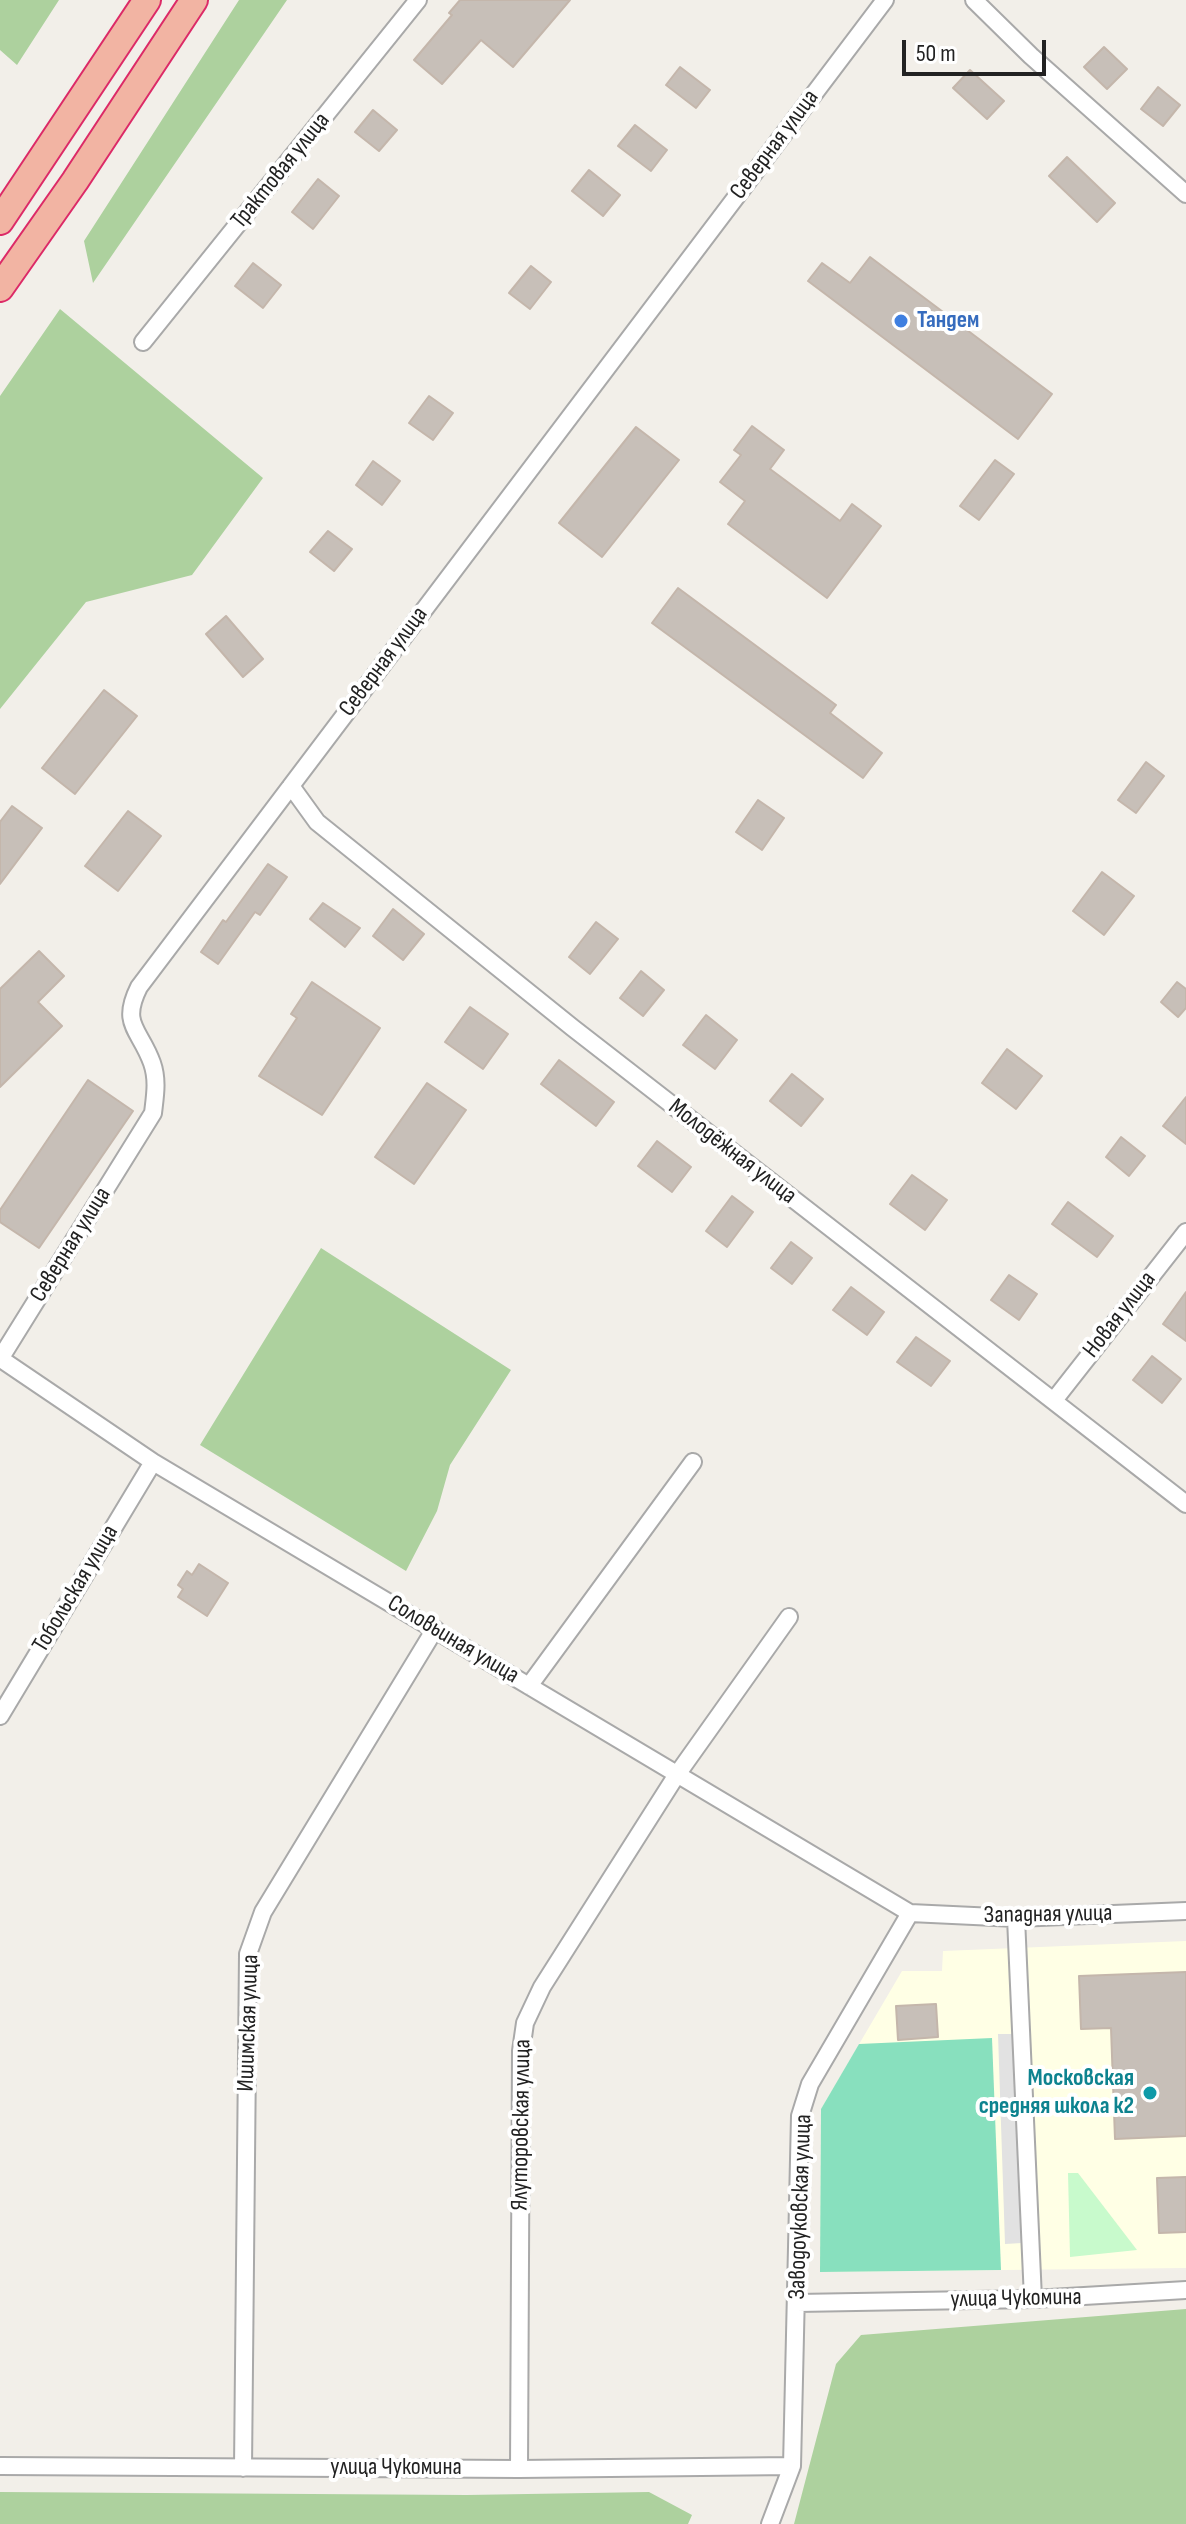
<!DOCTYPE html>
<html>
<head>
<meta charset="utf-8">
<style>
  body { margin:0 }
  #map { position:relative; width:1186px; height:2524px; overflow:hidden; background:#f2efe9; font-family:"Sofia Sans Condensed",sans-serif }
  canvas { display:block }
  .scale { position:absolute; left:902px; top:40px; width:144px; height:36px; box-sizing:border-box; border:4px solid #222; border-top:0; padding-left:10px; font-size:24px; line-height:28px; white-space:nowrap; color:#222; -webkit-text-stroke:6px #fff; paint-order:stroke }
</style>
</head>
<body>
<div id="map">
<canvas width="1186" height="2524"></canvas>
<div class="scale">50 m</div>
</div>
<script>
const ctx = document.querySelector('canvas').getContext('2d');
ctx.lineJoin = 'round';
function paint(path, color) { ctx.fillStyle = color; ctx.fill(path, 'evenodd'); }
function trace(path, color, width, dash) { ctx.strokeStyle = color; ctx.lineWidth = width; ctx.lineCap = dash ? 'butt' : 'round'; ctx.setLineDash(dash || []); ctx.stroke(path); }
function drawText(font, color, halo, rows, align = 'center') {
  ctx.font = font + ' "Sofia Sans Condensed",sans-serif'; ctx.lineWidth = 8; ctx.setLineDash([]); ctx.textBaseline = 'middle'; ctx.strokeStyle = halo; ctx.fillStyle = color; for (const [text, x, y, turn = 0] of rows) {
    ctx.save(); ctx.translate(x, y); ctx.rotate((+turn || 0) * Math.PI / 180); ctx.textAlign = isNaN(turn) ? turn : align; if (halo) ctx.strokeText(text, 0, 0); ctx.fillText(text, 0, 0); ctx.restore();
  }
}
paint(new Path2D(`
  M 1186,1941 L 1186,2268 L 820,2272 L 821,2109 L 902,1971 L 942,1971 L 943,1951 Z`), '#ffffe5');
paint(new Path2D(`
  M 0,0 L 59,0 L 17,65 L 0,50 Z
  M 239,0 L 287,0 L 93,283 L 84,241 Z
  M 60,309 L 263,478 L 192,575 L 86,602 L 0,709 L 0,396 Z
  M 321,1248 L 511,1370 L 450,1465 L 437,1511 L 406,1571 L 200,1445 Z
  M 1186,2309 L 1186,2524 L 794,2524 L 836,2364 L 861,2335 Z
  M 0,2492 L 467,2495 L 649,2492 L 692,2515 L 688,2524 L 0,2524 Z`), '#add19e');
paint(new Path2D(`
  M 1068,2173 L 1078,2173 L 1137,2250 L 1070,2257 Z`), '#c8facc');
paint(new Path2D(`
  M 992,2038 L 1001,2270 L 820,2272 L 821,2109 L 859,2044 Z`), '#88e0be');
paint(new Path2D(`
  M 998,2034 L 1015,2034 L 1022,2243 L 1005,2244 Z`), '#e2e2e2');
const building = new Path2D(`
  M 460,0 L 570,0 L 513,67 L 481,40 L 442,84 L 414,60 L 452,15 L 449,13 Z
  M 1104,47 L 1127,69 L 1107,89 L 1084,67 Z
  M 680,67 L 710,90 L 696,108 L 666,85 Z
  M 970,70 L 1004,101 L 987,119 L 953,88 Z
  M 1158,87 L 1180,105 L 1163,126 L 1141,109 Z
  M 373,110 L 397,130 L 379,151 L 355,132 Z
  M 635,125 L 667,150 L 651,171 L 618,146 Z
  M 1067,157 L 1115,203 L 1097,222 L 1049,176 Z
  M 589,170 L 620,195 L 603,216 L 572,191 Z
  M 318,179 L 339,196 L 313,229 L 292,212 Z
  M 870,257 L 1052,394 L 1018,439 L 808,281 L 822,263 L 850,283 Z
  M 253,263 L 281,285 L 263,308 L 235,286 Z
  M 531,266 L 551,282 L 530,309 L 509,293 Z
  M 429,396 L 453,413 L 433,440 L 409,423 Z
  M 752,426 L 784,450 L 770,469 L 840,521 L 852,504 L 881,526 L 827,598 L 728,524 L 745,501 L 720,482 L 741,455 L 734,450 Z
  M 636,427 L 679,460 L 602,557 L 559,523 Z
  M 995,460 L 1014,474 L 979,520 L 960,506 Z
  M 373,461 L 400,481 L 382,505 L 356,485 Z
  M 328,531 L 352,549 L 334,571 L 310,552 Z
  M 678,588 L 836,705 L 830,713 L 882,753 L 863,778 L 652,623 Z
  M 226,616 L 263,659 L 243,677 L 206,634 Z
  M 104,690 L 137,716 L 75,794 L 42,768 Z
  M 1146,762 L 1164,776 L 1136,813 L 1118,800 Z
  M 758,800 L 784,818 L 762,850 L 736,832 Z
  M 12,806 L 42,828 L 0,884 L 0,822 Z
  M 128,811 L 161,836 L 118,891 L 85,866 Z
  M 268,864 L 287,877 L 260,915 L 255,912 L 218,964 L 201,952 L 223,920 L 226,922 Z
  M 1102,872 L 1134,896 L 1104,935 L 1073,911 Z
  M 323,903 L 360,928 L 345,947 L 310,919 Z
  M 393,909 L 424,934 L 403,960 L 373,936 Z
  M 596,922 L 618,939 L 590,974 L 569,957 Z
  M 39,951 L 64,976 L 38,1002 L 62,1026 L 0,1087 L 0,989 Z
  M 641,971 L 664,990 L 643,1016 L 620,998 Z
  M 312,982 L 380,1028 L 322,1115 L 259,1076 L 297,1018 L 291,1014 Z
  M 1177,982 L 1186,989 L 1186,1008 L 1178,1017 L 1161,1002 Z
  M 470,1007 L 508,1034 L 483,1069 L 445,1042 Z
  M 706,1015 L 737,1040 L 715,1069 L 683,1045 Z
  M 1007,1049 L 1042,1076 L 1016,1109 L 982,1083 Z
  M 559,1060 L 614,1102 L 596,1126 L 541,1084 Z
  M 792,1074 L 823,1099 L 801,1126 L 770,1101 Z
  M 88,1080 L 133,1111 L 39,1248 L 0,1222 L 0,1210 Z
  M 427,1083 L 466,1110 L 414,1184 L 375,1157 Z
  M 1186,1097 L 1186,1144 L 1163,1126 Z
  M 1121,1137 L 1145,1156 L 1129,1176 L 1106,1157 Z
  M 657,1141 L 691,1167 L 672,1192 L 638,1166 Z
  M 912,1175 L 947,1200 L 925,1230 L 890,1204 Z
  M 732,1196 L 753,1212 L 727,1247 L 706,1231 Z
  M 1068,1202 L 1113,1236 L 1097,1257 L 1052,1224 Z
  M 791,1242 L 812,1258 L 792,1284 L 771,1268 Z
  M 1009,1275 L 1037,1294 L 1019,1320 L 991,1300 Z
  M 851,1287 L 884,1312 L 867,1335 L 833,1310 Z
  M 1186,1292 L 1186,1341 L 1163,1324 Z
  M 916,1337 L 950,1361 L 931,1386 L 897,1362 Z
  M 1152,1356 L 1181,1379 L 1162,1403 L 1133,1380 Z
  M 199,1564 L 228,1583 L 207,1616 L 178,1597 L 183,1589 L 178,1585 L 187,1571 L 192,1575 Z
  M 1186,1972 L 1186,2136 L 1115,2139 L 1111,2028 L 1081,2029 L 1079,1976 Z
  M 936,2004 L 938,2037 L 898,2040 L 896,2006 Z
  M 1186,2177 L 1186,2232 L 1159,2233 L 1157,2178 Z`);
paint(building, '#c7bfb8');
trace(building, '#c4b6ab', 2);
const minor = new Path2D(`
  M 974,0 L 1031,56 L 1186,194
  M 143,342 L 418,0
  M 291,786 L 317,822 L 573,1028 L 1186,1504
  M 0,1359 L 153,1113 C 155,1096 158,1080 152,1063 C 140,1029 120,1025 139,987 L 885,0
  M 1,1359 L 153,1462 L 910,1913 L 1016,1918 L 1186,1911
  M 1055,1399 L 1186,1232
  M 529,1686 L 693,1462
  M 0,1716 L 153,1462
  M 1016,1918 L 1033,2299
  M 797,2303 L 1033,2299 L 1186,2290
  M 0,2466 L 519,2469 L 792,2466
  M 243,2468 L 248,1954 L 263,1912 L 435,1629
  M 519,2469 L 521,2051 L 525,2023 L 542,1987 L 676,1776 L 789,1617
  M 770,2524 L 792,2466 L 800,2116 L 810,2084 L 910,1913`);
const trunk = new Path2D(`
  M 0,221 L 147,0
  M 0,288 L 75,181 L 194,0`);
trace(minor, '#a9a9a9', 20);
trace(trunk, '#dc2a67', 30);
trace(minor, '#fff', 16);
trace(trunk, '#f2b4a3', 26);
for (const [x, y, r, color] of [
  [901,321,8,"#3f7fe0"],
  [1150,2093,8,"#0f9aa8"]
]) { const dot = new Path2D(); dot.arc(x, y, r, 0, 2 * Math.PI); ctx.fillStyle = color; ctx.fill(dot); trace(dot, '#fff', 3); }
drawText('24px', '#222', '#fff', [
  ["Северная улица",775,145,-53],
  ["Трактовая улица",281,171,-51],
  ["Северная улица",384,662,-53],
  ["Молодёжная улица",732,1152,38],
  ["Северная улица",71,1245,-58],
  ["Новая улица",1120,1315,-52],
  ["Тобольская улица",76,1589,-59],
  ["Соловьиная улица",453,1640,31],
  ["Западная улица",1048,1915,-1],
  ["Ишимская улица",249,2023,-88],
  ["Ялуторовская улица",522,2125,-89],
  ["Заводоуковская улица",801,2207,-88],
  ["улица Чукомина",1016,2299,-1],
  ["улица Чукомина",396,2468]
]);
drawText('bold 24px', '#366cbe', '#fff', [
  ["Тандем",917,321]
], 'left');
drawText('bold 24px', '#0d838f', '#fff', [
  ["Московская",1134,2079],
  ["средняя школа к2",1134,2107]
], 'right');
</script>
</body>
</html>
